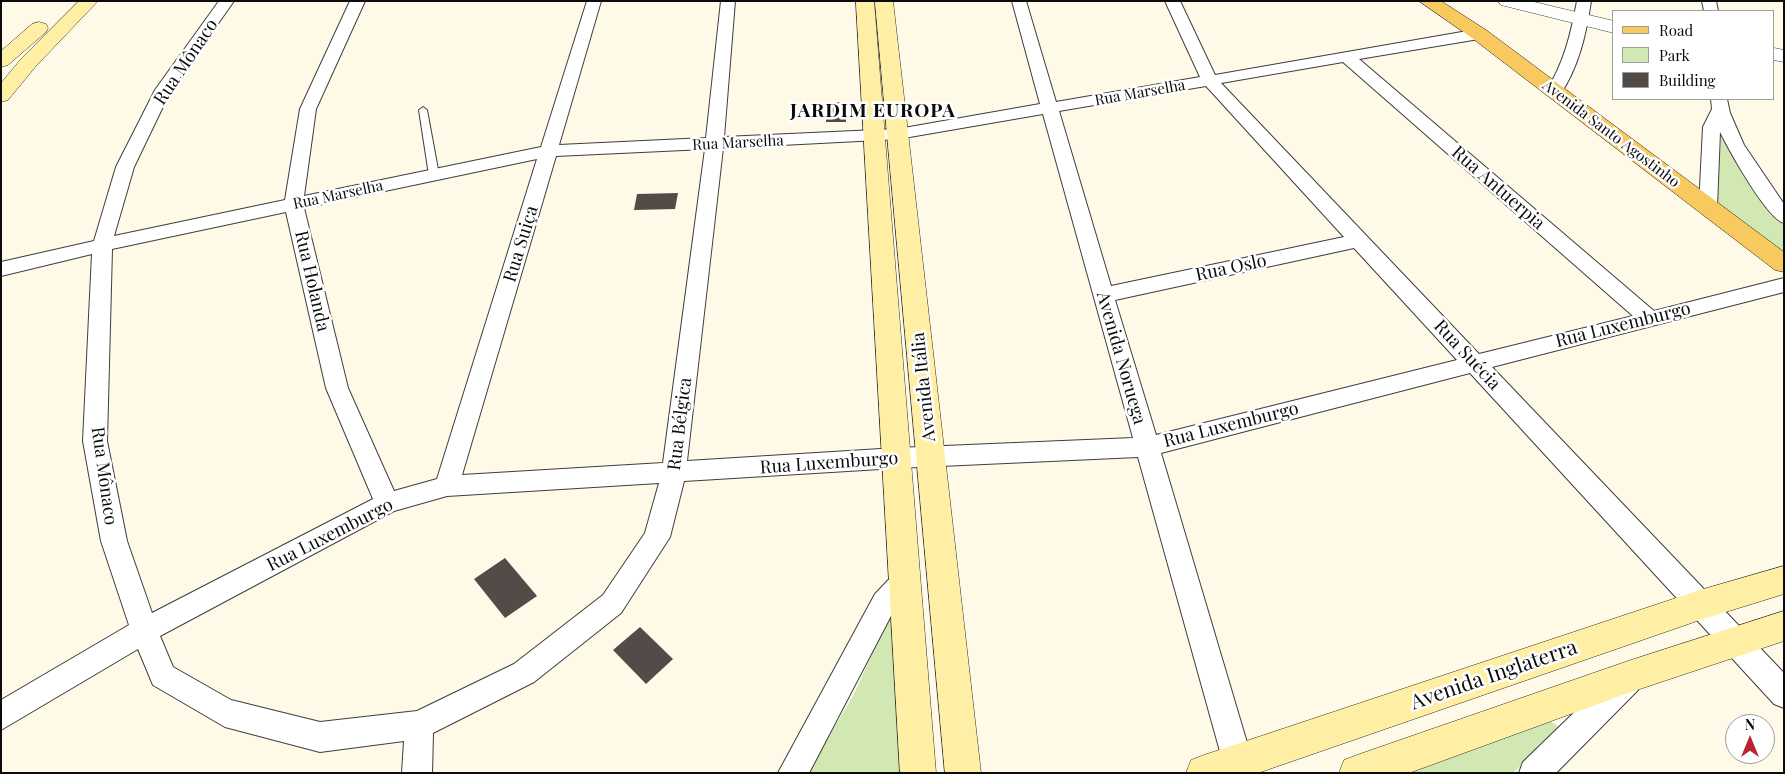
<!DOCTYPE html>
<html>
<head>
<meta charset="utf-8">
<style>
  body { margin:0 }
  #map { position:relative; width:1785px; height:774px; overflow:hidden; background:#fff9e8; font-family:"Playfair Display",serif }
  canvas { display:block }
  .frame { position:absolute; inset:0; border:2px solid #0b0b0b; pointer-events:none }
  .legend { position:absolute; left:1612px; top:10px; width:162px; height:90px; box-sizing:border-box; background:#fff; border:1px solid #9d9d9d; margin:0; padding:6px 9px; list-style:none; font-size:15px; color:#0b0b0b }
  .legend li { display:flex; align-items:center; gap:10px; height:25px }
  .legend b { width:25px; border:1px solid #9d9d9d }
  .north { position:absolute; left:1725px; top:714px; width:50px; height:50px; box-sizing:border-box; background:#fff; border:1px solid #9d9d9d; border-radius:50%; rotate:0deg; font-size:14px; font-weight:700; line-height:20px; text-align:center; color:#0b0b0b }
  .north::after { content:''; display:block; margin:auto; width:18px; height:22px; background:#b92535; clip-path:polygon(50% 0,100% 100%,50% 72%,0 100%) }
</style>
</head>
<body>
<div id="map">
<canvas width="1785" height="774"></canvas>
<div class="frame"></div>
<ul class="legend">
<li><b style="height:6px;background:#f8c95f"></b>Road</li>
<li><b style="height:14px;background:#d2e8b3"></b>Park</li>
<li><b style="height:14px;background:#534b47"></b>Building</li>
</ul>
<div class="north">N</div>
</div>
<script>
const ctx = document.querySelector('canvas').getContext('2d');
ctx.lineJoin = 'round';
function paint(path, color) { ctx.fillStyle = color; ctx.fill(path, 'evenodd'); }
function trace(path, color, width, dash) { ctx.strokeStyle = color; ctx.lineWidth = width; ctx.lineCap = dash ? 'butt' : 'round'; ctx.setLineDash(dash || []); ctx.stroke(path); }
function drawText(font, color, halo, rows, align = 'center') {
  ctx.font = font + ' "Playfair Display",serif'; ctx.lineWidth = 5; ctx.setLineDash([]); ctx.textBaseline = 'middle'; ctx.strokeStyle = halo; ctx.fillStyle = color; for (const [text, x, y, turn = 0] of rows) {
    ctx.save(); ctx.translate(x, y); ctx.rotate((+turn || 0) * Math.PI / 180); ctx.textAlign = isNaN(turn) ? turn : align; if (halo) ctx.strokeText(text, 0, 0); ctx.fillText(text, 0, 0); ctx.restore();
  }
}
paint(new Path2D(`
  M 1722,129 L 1759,196 L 1784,226 L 1784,256 L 1715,207 Z
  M 898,614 L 906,773 L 807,773 L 853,696 L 890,615 Z
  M 1548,720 L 1561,728 L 1513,773 L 1407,773 Z`), '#d2e8b3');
paint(new Path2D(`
  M 846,102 L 846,122 L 826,122 L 826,103 Z
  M 678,193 L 675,209 L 634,210 L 637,194 Z
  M 505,558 L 537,596 L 505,618 L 474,579 Z
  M 640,627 L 673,659 L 646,684 L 613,650 Z`), '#534b47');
const service = new Path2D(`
  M 423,107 L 427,110 L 439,175 L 434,178 L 429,175 L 419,110 Z`);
const minor = new Path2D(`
  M 219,1 L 234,1 L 171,90 L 134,167 L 114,236 L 285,200 L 300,109 L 350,1 L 365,1 L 316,109 L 304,196 L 541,147 L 587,1 L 601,1 L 559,145 L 706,138 L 721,1 L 735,1 L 724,137 L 898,129 L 1040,104 L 1012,1 L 1026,1 L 1056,102 L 1200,77 L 1165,1 L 1180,1 L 1215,75 L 1479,29 L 1484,31 L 1487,34 L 1479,39 L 1359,59 L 1654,311 L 1784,278 L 1784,292 L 1492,367 L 1784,673 L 1784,708 L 1774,704 L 1470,373 L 1161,453 L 1256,773 L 1226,773 L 1138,457 L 897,468 L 684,481 L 670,537 L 621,613 L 534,682 L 433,733 L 432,773 L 402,773 L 404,741 L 320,752 L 225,727 L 153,685 L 138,649 L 1,730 L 1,700 L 129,625 L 101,541 L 83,441 L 92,254 L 1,276 L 1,262 L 94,241 L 116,167 L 155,90 ZM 1343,62 L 1633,316 L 1479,354 L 1221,83 ZM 1206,86 L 1344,237 L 1111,286 L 1059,111 ZM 1043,114 L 1133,438 L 897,448 L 687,461 L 723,148 L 898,139 ZM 705,149 L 663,463 L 462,475 L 556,156 ZM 537,159 L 437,479 L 394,491 L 348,388 L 304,208 ZM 286,212 L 326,388 L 373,499 L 152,613 L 127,541 L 107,441 L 112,249 ZM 1354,248 L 1457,360 L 1156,435 L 1115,300 ZM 659,483 L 645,533 L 603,595 L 514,664 L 417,711 L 320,722 L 231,700 L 173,667 L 160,636 L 394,511 L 447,496 Z
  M 1577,1 L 1591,1 C 1586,35 1579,66 1560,95 L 1548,95 L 1546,91 C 1564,64 1571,33 1577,1 Z
  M 1702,1 L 1716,1 L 1718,11 L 1704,11 Z
  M 1711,99 L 1727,99 L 1730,113 L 1744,145 L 1784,204 L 1784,223 C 1767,219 1729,150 1720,132 L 1717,207 L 1715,211 L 1708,213 L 1701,211 L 1699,207 L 1703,127 L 1712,109 Z
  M 905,568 L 914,572 L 918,580 L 914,588 L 893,612 L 809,773 L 778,773 L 875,594 L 896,572 Z
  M 1628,667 L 1638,670 L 1642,680 L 1638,690 L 1556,773 L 1519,773 L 1523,762 L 1618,670 Z`);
const tertiary = new Path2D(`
  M 1498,1 L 1530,1 L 1614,21 L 1614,33 L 1501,5 Z
  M 1774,48 L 1784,50 L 1784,62 L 1774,60 Z`);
const secondary = new Path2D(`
  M 79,1 L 98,1 L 36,66 L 8,100 L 1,102 L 1,83 L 22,58 Z
  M 856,1 L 874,1 L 936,773 L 900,773 Z
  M 875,1 L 893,1 L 981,773 L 945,773 Z
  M 39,22 L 46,24 L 48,28 L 46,32 L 8,65 L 1,67 L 1,51 L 32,24 Z
  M 1784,566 L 1784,594 L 1700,620 L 1258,773 L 1186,773 L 1191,760 L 1204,755 L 1700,590 Z
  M 1784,611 L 1784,641 L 1631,692 L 1409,773 L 1339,773 L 1344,760 L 1357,755 L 1631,660 Z`);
const primary = new Path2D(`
  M 1419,1 L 1441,1 L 1486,30 L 1784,252 L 1784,272 L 1775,270 L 1472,38 Z`);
trace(service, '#3e3e3e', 2);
trace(minor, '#3e3e3e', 2);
trace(tertiary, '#3e3e3e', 1);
trace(secondary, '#2d2d2d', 1);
trace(primary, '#1c1c1c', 1);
paint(service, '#fff');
paint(minor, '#fff');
paint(tertiary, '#fff');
paint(secondary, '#ffefa4');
paint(primary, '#f8c95f');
drawText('15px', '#0b0b0b', '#fff', [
  ["Rua Marselha",1140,93,-10],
  ["Avenida Santo Agostinho",1611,134,37],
  ["Rua Marselha",738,143,-3],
  ["Rua Marselha",338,195,-12]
]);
drawText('18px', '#0b0b0b', '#fff', [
  ["Rua Mônaco",186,62,-56],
  ["Rua Antuerpia",1498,188,41],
  ["Rua Suiça",521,244,-73],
  ["Rua Oslo",1231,268,-12],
  ["Rua Holanda",312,281,77],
  ["Rua Luxemburgo",1623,325,-14],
  ["Rua Suécia",1467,355,47],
  ["Avenida Noruega",1121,358,74],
  ["Avenida Itália",924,387,-96],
  ["Rua Bélgica",680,424,-83],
  ["Rua Luxemburgo",1231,425,-14],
  ["Rua Luxemburgo",829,463,-4],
  ["Rua Mônaco",104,476,82],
  ["Rua Luxemburgo",330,535,-27]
]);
ctx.letterSpacing = '1px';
drawText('bold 19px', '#0b0b0b', '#fff', [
  ["JARDIM EUROPA",873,111]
]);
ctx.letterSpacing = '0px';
drawText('21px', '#0b0b0b', '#fff', [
  ["Avenida Inglaterra",1494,675,-19]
]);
</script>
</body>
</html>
